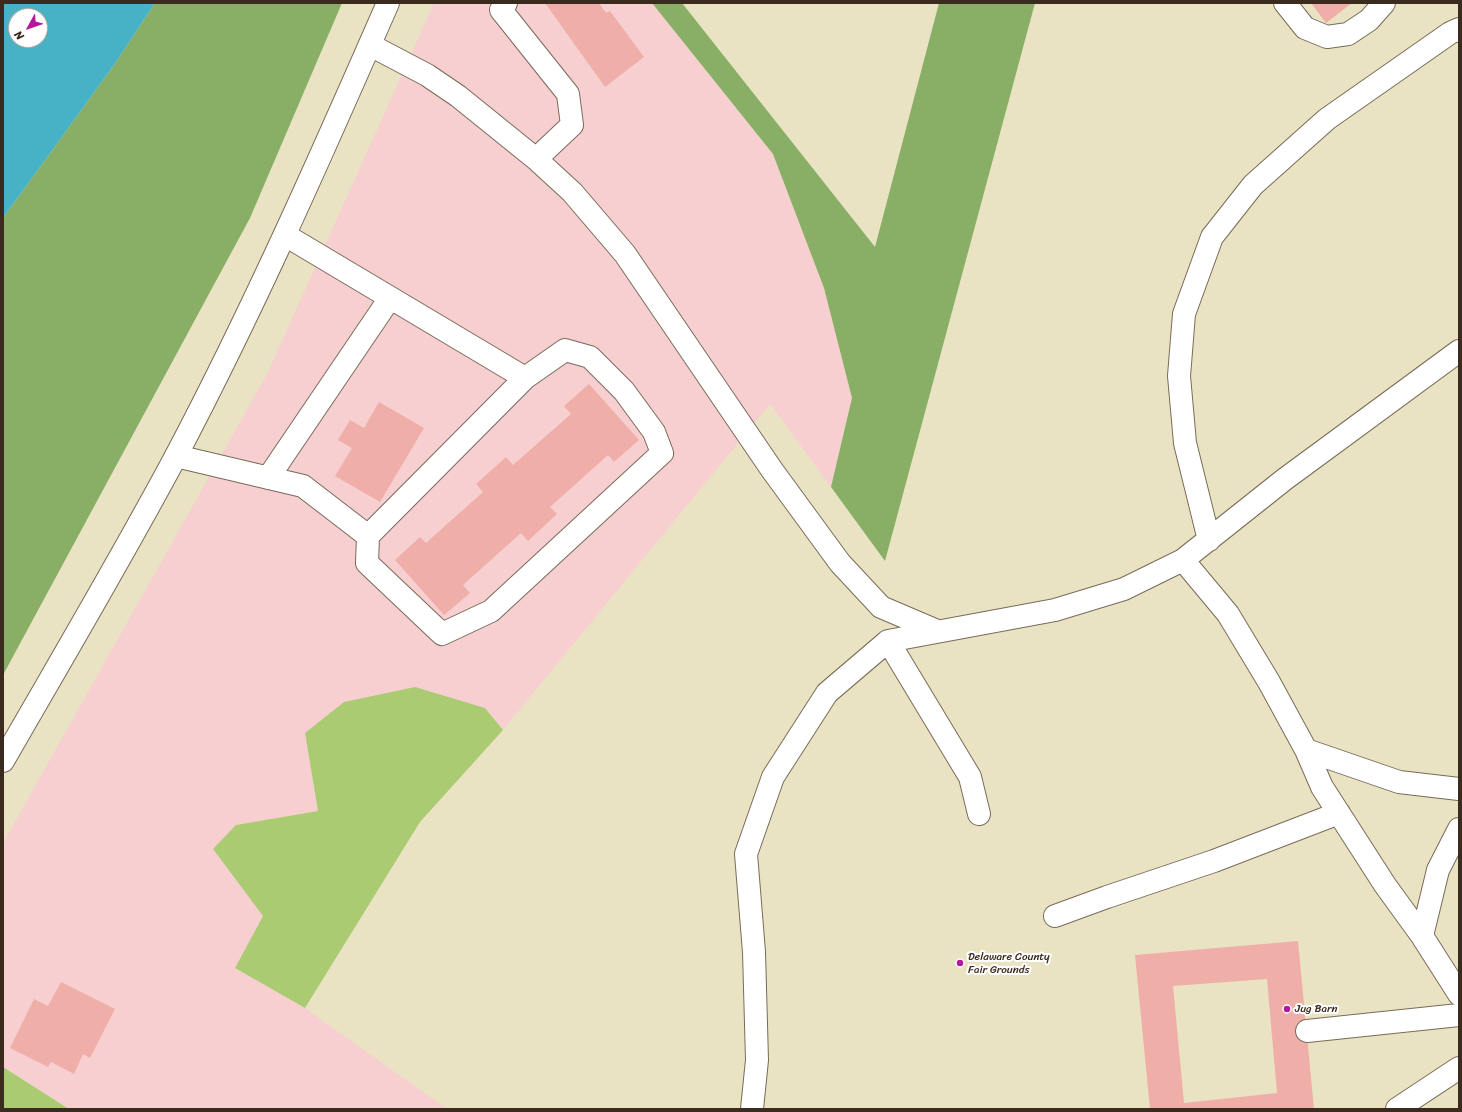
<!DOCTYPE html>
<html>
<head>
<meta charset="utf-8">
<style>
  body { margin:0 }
  #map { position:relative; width:1462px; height:1112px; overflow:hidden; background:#e9e3c3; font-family:Sriracha,sans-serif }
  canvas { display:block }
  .frame { position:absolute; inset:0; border:4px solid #3b2a1e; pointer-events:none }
  .north { position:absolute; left:8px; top:8px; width:40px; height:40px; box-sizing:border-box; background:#fff; border:1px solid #b1aaa5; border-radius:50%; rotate:230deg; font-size:11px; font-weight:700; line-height:16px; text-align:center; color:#3b2a1e }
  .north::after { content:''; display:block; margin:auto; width:14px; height:18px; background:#b5179e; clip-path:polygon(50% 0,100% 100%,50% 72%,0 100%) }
</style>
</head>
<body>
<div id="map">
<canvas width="1462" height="1112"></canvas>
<div class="frame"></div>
<div class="north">N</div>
</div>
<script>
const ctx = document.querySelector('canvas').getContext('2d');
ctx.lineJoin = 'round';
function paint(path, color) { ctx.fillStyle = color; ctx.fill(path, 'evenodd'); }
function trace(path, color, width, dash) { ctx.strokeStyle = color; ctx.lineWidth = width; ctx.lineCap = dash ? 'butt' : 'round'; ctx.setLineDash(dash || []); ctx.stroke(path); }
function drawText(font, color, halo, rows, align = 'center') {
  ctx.font = font + ' Sriracha,sans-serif'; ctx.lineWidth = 4; ctx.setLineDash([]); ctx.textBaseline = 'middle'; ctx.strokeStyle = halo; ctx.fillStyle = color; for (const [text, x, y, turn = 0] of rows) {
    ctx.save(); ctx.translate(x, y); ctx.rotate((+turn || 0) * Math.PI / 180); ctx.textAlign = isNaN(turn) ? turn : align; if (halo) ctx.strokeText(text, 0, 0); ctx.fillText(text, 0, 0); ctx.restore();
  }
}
paint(new Path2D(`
  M 434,3 L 652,3 L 773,154 L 824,288 L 852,398 L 831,487 L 770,404 L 503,730 L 485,708 L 305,733 L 318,811 L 236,825 L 263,916 L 235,968 L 305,1008 L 447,1109 L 69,1109 L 3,1067 L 3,843 L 267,374 Z`), '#f7cfd1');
paint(new Path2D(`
  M 415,687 L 485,708 L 503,730 L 420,822 L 305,1008 L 235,968 L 263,916 L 213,849 L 236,825 L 318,811 L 305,733 L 344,702 Z
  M 3,1067 L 69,1109 L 3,1109 Z`), '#abcb73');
paint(new Path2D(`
  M 155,3 L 342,3 L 250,218 L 3,675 L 3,218 L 114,65 Z
  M 652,3 L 682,3 L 875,247 L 939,3 L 1035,3 L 885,561 L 831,487 L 852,398 L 824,288 L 773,154 Z`), '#88af65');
paint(new Path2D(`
  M 3,3 L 155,3 L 114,65 L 3,218 ZM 16,16 L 40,16 L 40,40 L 16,40 Z`), '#47b2c5');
paint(new Path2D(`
  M 545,3 L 599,3 L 606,13 L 610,11 L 644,57 L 605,87 Z
  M 1311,3 L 1352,3 L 1326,23 Z
  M 589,384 L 639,440 L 614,462 L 608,455 L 550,507 L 557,514 L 528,541 L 521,533 L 463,585 L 470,593 L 444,615 L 395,560 L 420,537 L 426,543 L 483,492 L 476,484 L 506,457 L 513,465 L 571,414 L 564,406 Z
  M 379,402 L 424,428 L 380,502 L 335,476 L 352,448 L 338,440 L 350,420 L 364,428 Z
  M 1298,941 L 1314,1109 L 1150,1109 L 1135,955 ZM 1267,979 L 1277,1093 L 1184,1103 L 1173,986 Z
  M 61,982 L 115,1009 L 90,1058 L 83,1054 L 74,1074 L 51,1062 L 48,1067 L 10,1048 L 34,999 L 48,1006 Z`), '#f0aea8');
const minor = new Path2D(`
  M 506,3 L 501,10 L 568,94 L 572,125 L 536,159
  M 1285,3 L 1305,28 L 1327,37 L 1348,34 L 1369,20 L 1384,3
  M 370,45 L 427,75 L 458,96 L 536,159 L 572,192 L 625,254 L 772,470 L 840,563 L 881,607 L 935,630
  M 176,456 L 303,486 L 368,536 L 525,378 L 285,235
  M 268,478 L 390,298
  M 368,536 L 367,563 L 442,634 L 491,611 L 662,453 L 654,432 L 624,391 L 590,357 L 565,350 L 525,378
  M 1209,540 L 1185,443 L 1179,376 L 1184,314 L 1212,237 L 1253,185 L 1327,119 L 1450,33 L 1459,29
  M 1183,560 L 1228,614 L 1269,682 L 1306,750 L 1322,787 L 1385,885 L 1422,936 L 1459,994
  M 888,641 L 970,777 L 979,814
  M 1306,750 L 1399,782 L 1459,789
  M 1055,916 L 1107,897 L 1214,861 L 1339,813
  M 1422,936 L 1438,870 L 1459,829
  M 1307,1031 L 1459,1015
  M 752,1109 L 757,1060 L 754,952 L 746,854 L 773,777 L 827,693 L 888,641 L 1055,610 L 1124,589 L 1183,560 L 1285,479 L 1459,351
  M 1397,1109 L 1459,1068`);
const highway = new Path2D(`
  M 3,761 C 61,660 121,559 176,456 C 254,308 321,156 388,3`);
trace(minor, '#786b58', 24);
trace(highway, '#786b58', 24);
trace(minor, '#fff', 22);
trace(highway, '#fff', 22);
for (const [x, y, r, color] of [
  [960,963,4,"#b5179e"],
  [1287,1009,4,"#b5179e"]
]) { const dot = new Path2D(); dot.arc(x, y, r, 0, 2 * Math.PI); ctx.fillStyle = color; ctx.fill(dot); trace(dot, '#fff', 1.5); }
drawText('11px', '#3b2a1e', '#fff', [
  ["Delaware County",968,957],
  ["Fair Grounds",968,970],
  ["Jug Barn",1295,1009]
], 'left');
</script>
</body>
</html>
